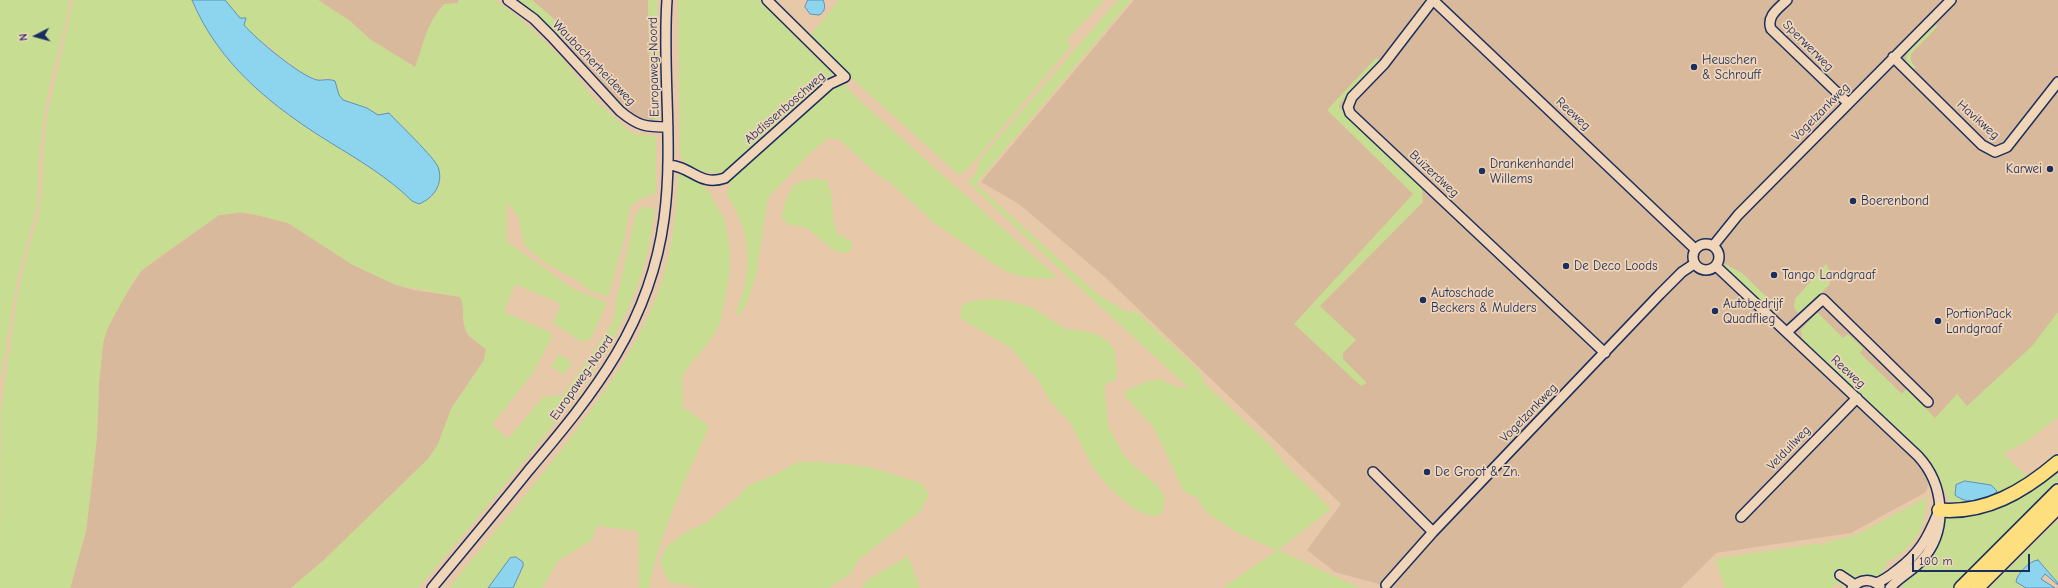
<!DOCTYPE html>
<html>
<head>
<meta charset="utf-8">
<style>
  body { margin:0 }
  #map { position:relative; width:2058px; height:588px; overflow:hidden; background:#e7c8a8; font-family:"Comic Neue",sans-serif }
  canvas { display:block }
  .north { position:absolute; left:16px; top:16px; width:40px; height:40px; -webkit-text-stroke:3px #f1d5b8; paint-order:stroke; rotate:264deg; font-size:11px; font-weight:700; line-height:16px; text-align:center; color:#1b2f5e }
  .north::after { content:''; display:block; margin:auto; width:14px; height:18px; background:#1b2f5e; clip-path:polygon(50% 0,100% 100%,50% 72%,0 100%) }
  .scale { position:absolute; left:1912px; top:554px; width:118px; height:18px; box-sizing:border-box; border:2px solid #1b2f5e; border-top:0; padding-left:5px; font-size:12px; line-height:14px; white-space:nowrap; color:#1b2f5e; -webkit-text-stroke:3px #f1d5b8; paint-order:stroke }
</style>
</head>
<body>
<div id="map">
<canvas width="2058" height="588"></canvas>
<div class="north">N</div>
<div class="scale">100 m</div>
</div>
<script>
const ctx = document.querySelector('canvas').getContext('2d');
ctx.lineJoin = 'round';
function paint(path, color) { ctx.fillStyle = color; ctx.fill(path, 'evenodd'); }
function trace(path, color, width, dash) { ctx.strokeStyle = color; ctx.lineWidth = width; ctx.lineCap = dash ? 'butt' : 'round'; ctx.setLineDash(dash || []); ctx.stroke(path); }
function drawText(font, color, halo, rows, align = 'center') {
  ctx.font = font + ' "Comic Neue",sans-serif'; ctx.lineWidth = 3.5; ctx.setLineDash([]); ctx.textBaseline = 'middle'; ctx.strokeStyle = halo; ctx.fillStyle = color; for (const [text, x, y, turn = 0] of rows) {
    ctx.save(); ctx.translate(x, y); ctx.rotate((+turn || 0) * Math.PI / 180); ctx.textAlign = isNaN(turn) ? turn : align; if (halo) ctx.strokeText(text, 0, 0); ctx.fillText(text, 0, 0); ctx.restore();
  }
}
paint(new Path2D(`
  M 318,0 L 459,0 L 415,67 L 371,40 L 350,21 Z
  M 532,0 L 648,0 L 650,79 L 654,122 L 635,115 L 607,90 L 560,40 L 562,26 Z
  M 1134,0 L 2058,0 L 2058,325 L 1937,452 L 1926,492 L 1851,533 L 1716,553 L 1681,588 L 1393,588 L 1335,572 L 1307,550 L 1341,504 L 1106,278 L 1019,204 L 981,182 Z
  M 239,212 L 266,217 L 288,223 L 353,265 L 396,285 L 414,290 L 460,297 L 463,302 L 465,330 L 469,336 L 486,349 L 484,360 L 451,409 L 438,445 L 428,459 L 324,560 L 291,588 L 70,588 L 86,531 L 97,437 L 99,384 L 103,343 L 107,330 L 118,307 L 141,271 L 219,215 Z`), '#d8b99b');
paint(new Path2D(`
  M 0,0 L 69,0 L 67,16 L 48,92 L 39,154 L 38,203 L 17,281 L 0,382 Z
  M 73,0 L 192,0 C 220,66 272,107 331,143 C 359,160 389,178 412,201 L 431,198 L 439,184 L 440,179 L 438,166 L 389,113 L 378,115 L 367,108 L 343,100 L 339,95 L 338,87 L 327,78 L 319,80 L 303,74 L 282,58 L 266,44 L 253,36 L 225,0 L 318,0 L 350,21 L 371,40 L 415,67 C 425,41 425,26 444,4 L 458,3 L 459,0 L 495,0 L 516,15 L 563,59 L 593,98 L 633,134 L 656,136 L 656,193 L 638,200 L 630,207 L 625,236 L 608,297 L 591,291 L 576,280 L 544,262 L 532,252 L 524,245 L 518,216 L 507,202 L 506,241 L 572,288 L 607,303 L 591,339 L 582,342 L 553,323 L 561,304 L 515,284 L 504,312 L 550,332 L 552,336 L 535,370 L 492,425 L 508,439 L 543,397 L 562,396 L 610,327 L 615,315 L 616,301 L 636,213 L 643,207 L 652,208 L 655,210 C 651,233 648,256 640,278 C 615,353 564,412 515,472 C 483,511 451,550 418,588 L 291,588 L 324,560 L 428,459 L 438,444 L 451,409 L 484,360 L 486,349 C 473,340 463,333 463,316 C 463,309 463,303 460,297 L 396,285 L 353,265 L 288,223 L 245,212 L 219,215 L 159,257 L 141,271 L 134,280 L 107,329 L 103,343 L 99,384 L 97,437 L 86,531 L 70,588 L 0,588 L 1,407 L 18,292 L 28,251 L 38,217 L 42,194 L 43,156 L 47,117 Z
  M 515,0 L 532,0 L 562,26 L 560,40 Z
  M 648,0 L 657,0 L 658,112 L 658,119 L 654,122 L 650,79 Z
  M 678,0 L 763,0 L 772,8 L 778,19 L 833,74 L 723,172 C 707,175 688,170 680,155 Z
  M 839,0 L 1104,0 L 1066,41 L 1071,46 L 966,171 L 959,175 L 845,72 L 809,37 Z
  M 1118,0 L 1131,0 L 976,184 L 1096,293 L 1126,312 L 1136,311 L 1201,373 L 1204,383 L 1271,446 L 1285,464 L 1331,509 L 1278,550 L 1360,588 L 1223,588 L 1277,550 L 1236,532 L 1207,513 L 1196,497 L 1184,492 L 1154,428 L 1123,394 C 1132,388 1149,377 1161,380 C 1172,383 1176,390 1188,387 L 1067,276 L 968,182 L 975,175 L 980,159 Z
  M 1936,25 L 1938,26 L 1911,54 L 1911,61 L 1916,68 L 1911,69 C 1904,61 1905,53 1912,45 L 1915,47 L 1913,44 Z
  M 1376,58 L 1380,60 L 1340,103 L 1339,107 L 1422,189 L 1423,202 L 1320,306 L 1356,340 L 1343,353 L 1343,359 L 1367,383 L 1361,386 L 1294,324 L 1413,194 L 1327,110 Z
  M 839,83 L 844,84 L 860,101 L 1057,277 C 1037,281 1015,277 998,267 L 933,222 L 892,184 L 877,174 L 840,140 L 828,138 L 807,156 L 768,198 L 756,275 L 747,303 L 740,314 L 735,315 C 739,303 744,291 746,279 C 751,250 744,219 727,196 L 731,178 L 831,87 Z
  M 683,173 L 706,188 L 724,218 L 729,244 L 730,259 L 729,278 L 720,324 L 707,344 L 682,375 L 683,407 L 709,426 C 686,479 660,531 649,588 L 639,588 L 638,531 L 597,526 L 592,540 L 558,561 L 542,588 L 513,588 L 522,571 L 516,557 L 510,559 L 488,588 L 449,588 C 491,536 534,486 574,433 C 608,387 641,341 660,287 C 672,252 677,211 678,174 Z
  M 815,179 L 823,179 C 837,187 829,219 837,232 C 840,237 848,238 852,242 L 852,247 L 848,253 C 831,254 821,238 808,229 C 798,223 791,229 782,219 C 782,211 789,187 796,184 C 802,181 809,180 815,179 Z
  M 1725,264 L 1742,273 L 1772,302 L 1770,304 L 1765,304 L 1726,268 Z
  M 1826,264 C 1830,271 1832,277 1829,285 L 1799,315 L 1794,307 L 1795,299 Z
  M 995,299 L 1017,303 L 1033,308 L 1066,329 L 1090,332 L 1101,336 L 1113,347 L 1115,352 L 1117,372 L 1115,381 L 1106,383 L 1104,388 C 1107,402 1105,420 1112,433 C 1117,442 1122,454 1130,462 C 1143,476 1175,489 1161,514 C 1140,525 1098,478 1089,460 C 1082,448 1078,436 1071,424 C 1067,416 1056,412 1054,403 L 1051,404 L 1041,384 L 1011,348 L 961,319 L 961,306 C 973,299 982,300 995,299 Z
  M 1817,312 L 1843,338 L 1848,334 L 1863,348 L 1860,353 L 1902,394 L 1907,388 L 1935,418 L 1957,394 L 1967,406 L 2032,346 L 2058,312 L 2058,417 L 2026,442 L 2003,453 L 2026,476 L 2058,456 L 2005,496 L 1955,506 L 1950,503 L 1931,462 L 1923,454 L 1802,339 L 1801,330 Z
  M 559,354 L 572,363 L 564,375 L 551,366 Z
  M 798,462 L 818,462 L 865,466 L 921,483 L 929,494 L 921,511 L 858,560 L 852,572 L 847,576 L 828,588 L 701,588 L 669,582 L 660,563 L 666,547 L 688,531 L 706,523 L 738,497 L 747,486 L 774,475 Z
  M 2058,465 L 2058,483 L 2015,529 L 1955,588 L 1904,588 L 1900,583 L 1941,534 L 1945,515 L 1957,513 Z
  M 1927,497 C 1928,502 1926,500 1926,505 C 1925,533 1909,551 1886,563 L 1886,566 L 1883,571 L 1884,576 L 1855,579 L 1848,577 L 1845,587 L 1836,583 L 1833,588 L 1725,588 L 1715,559 L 1815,544 L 1825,545 L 1826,542 L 1856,535 Z
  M 2058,520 L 2058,583 L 2043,565 L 2035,560 L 2019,574 L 2018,585 L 2026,588 L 1989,588 Z
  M 908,556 L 920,588 L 862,588 L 867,580 Z`), '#c7dd92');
const water = new Path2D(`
  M 192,0 L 225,0 L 240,18 L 246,18 L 244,25 C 256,39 300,76 317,80 C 323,81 327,78 335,81 L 339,95 L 343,100 L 367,108 L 378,115 L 389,113 C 398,123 435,158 438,167 C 444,183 434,198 419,204 L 412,201 C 389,178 359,160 331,143 C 273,107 219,65 192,0 Z
  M 808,0 L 823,0 C 826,6 825,12 819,15 L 810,14 L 805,7 Z
  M 1965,481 L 1991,485 L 1997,491 C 1989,504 1965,504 1955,495 L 1956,485 Z
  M 516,557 L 523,562 L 523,566 L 513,588 L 488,588 L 510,558 Z
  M 2038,560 L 2057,582 L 2058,585 L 2045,574 L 2041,579 L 2055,588 L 2026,588 L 2016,582 C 2016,575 2030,560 2038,560 Z`);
paint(water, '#8dd4ef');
trace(water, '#5f92b5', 1);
const minor = new Path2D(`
  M 508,0 L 534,19 L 551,36 L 620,111 C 638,126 645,127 668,127
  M 1433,0 L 1384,64 L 1352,97 L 1348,107 L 1350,113 L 1605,353
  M 1433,0 L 1695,249
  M 1787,0 C 1779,8 1766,16 1771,29 L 1848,103
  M 1893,57 L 1982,145 L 1995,152 L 2007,147 L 2058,82
  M 668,165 C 692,166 699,187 725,178 L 830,84 L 845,77 L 767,0
  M1693 257a13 13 0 1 1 26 0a13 13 0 1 1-26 0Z
  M 1713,246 L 1738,215 L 1951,0
  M 1716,266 L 1918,456 C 1944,484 1949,530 1922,560 C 1913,571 1899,577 1890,588
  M 1787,332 L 1823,299 L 1928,402
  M 1373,472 L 1433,532
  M 1741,517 L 1857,398
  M 1840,575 L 1855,585
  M 1876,583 C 1885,580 1891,575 1897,570 C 1920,553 1927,539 1938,513
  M 1386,585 L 1433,532 L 1660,294 L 1682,272 L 1694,264
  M 432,588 C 464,549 497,510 529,470 C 595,392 650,324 664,219 C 674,146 662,73 667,0
  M 1852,588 C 1860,579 1871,578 1880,586`);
const highway = new Path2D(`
  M 1939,510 C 1986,514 2024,491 2058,462
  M 1961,588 L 2058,491
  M 1977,588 L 2058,507`);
trace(minor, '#1b2f5e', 12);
trace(highway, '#1b2f5e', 16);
trace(minor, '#f1d5b8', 9);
trace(highway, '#fedf80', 13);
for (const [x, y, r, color] of [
  [1694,67,4,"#1b2f5e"],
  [2050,169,4,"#1b2f5e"],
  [1482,171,4,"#1b2f5e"],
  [1853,201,4,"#1b2f5e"],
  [1566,266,4,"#1b2f5e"],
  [1774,275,4,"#1b2f5e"],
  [1423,300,4,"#1b2f5e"],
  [1715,311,4,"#1b2f5e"],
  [1938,321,4,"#1b2f5e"],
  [1427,472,4,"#1b2f5e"]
]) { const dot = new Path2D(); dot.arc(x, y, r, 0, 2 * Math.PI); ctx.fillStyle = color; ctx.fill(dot); trace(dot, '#f1d5b8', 1.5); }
drawText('13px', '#1b2f5e', '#f1d5b8', [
  ["Sperwerweg",1808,46,45],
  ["Waubacherheideweg",594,63,46],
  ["Europaweg-Noord",654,67,-91],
  ["Abdissenboschweg",785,108,-41],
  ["Vogelzankweg",1821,112,-45],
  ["Reeweg",1573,114,43],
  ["Havikweg",1978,120,42],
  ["Buizerdweg",1434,174,43],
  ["Reeweg",1848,372,43],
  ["Europaweg-Noord",582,378,-55],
  ["Vogelzankweg",1529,413,-46],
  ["Velduilweg",1789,448,-46]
]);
drawText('13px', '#1b2f5e', '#f1d5b8', [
  ["Heuschen",1702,60],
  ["& Schrouff",1702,75],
  ["Drankenhandel",1490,164],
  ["Willems",1490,179],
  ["Karwei",2042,169,"right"],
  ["Boerenbond",1861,201],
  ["De Deco Loods",1574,266],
  ["Tango Landgraaf",1782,275],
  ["Autoschade",1431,293],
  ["Beckers & Mulders",1431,308],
  ["Autobedrijf",1723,304],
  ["Quadflieg",1723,319],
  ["PortionPack",1946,314],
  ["Landgraaf",1946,329],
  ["De Groot & Zn.",1435,472]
], 'left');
</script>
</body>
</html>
